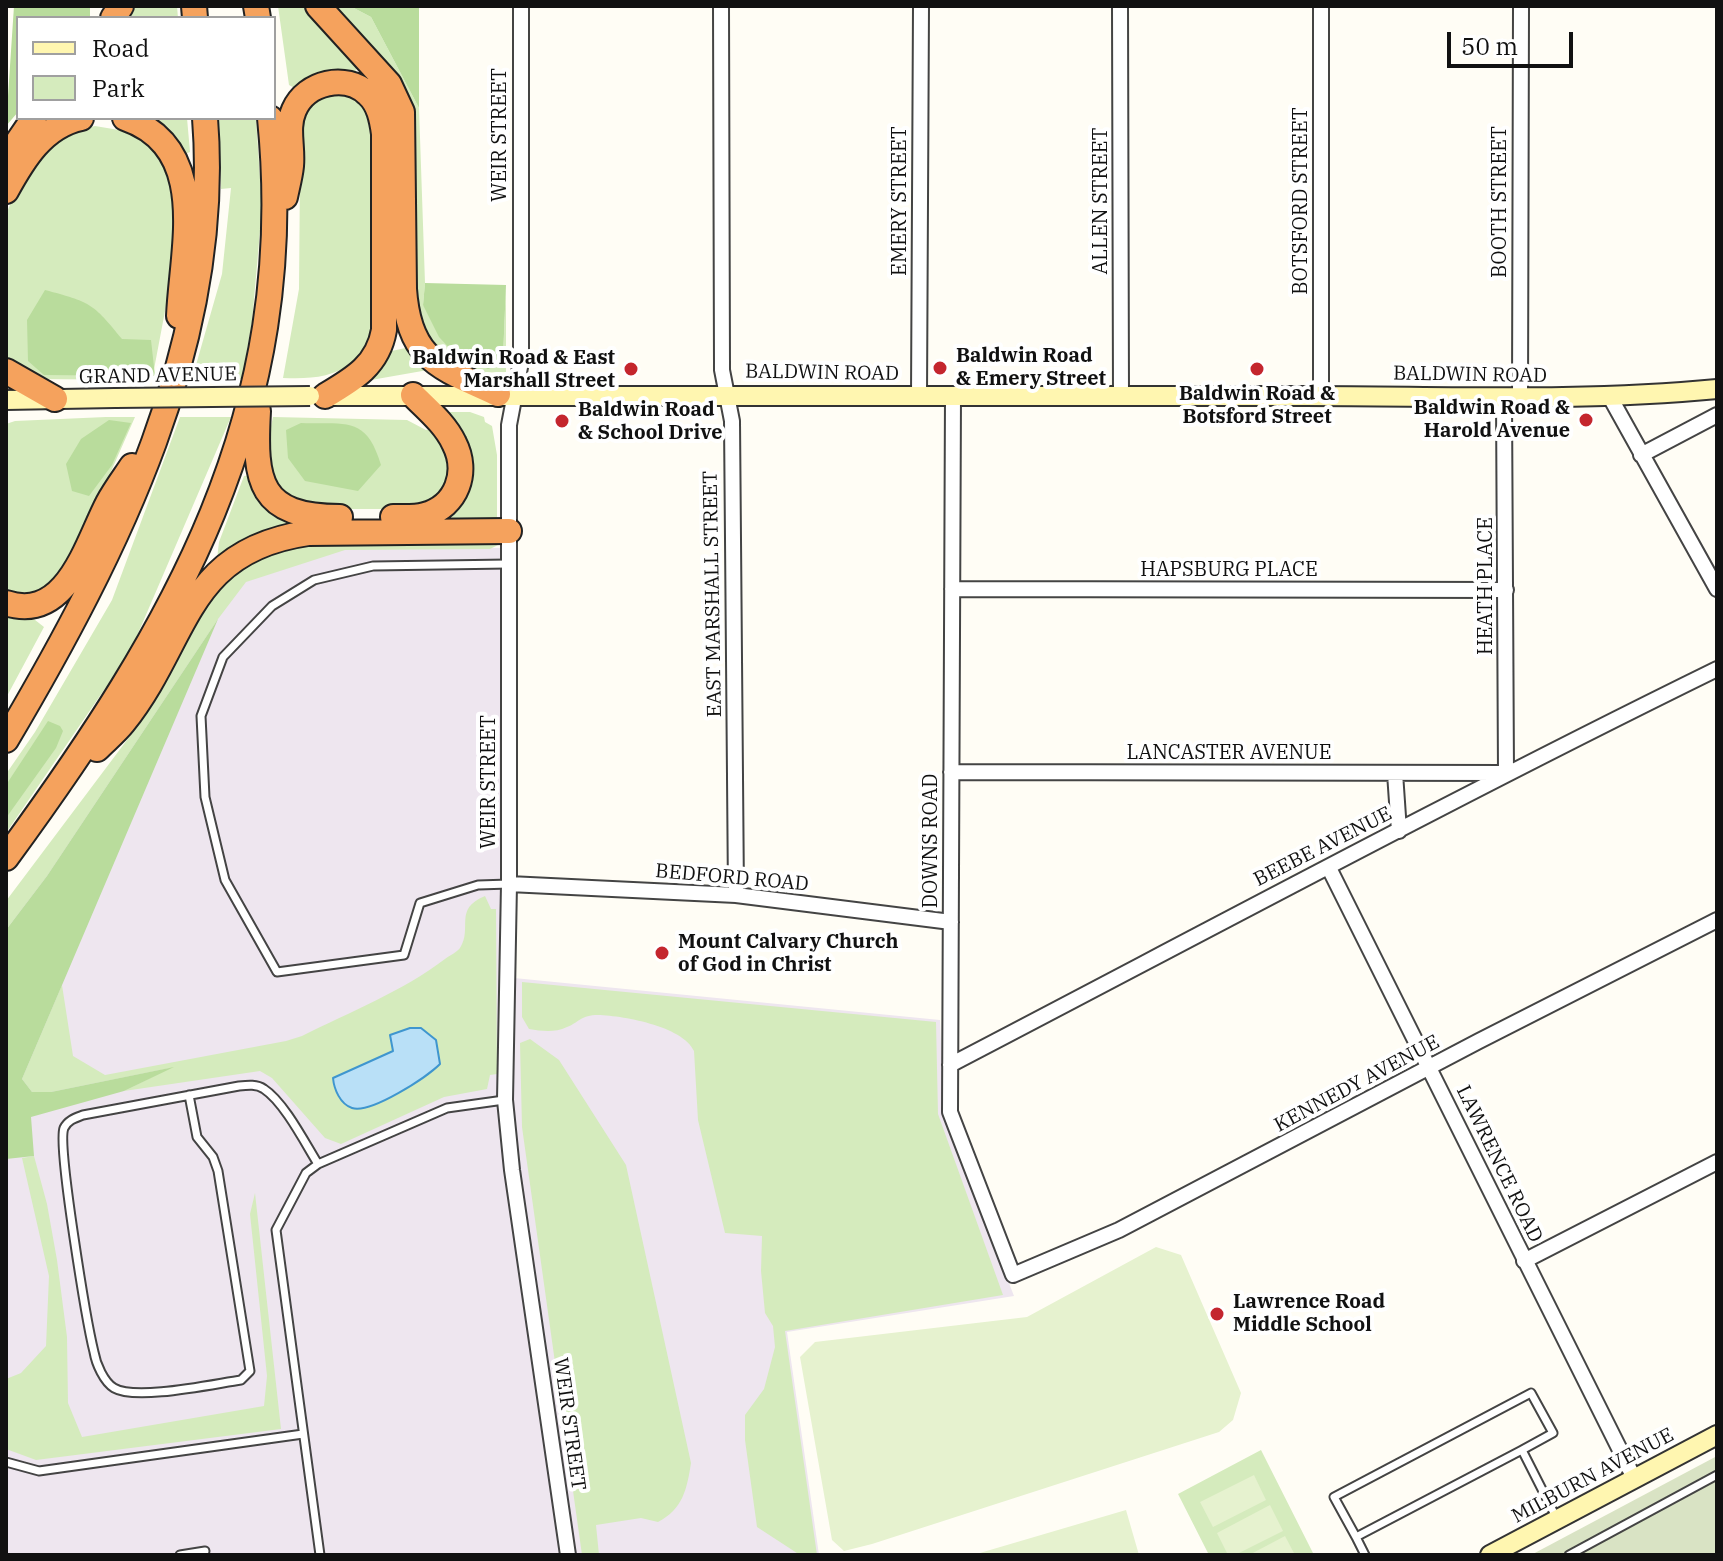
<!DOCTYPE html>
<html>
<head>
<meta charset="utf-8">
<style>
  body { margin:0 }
  #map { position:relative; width:1723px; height:1561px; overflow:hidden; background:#fffdf5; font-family:"IBM Plex Serif",serif }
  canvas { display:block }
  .frame { position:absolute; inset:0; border:8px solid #111; pointer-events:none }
  .legend { position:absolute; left:16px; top:16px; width:260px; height:104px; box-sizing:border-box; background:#fff; border:2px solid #a0a0a0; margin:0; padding:10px 14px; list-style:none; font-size:24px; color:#111 }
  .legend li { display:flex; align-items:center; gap:16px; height:40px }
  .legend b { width:40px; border:2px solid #a0a0a0 }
  .scale { position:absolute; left:1447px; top:32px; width:126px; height:36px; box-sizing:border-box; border:4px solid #111; border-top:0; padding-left:10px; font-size:24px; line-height:28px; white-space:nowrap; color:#111; -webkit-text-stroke:6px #fff; paint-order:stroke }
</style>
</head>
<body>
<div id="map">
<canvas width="1723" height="1561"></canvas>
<div class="frame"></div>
<ul class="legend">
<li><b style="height:10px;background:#fff6b0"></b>Road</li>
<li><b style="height:22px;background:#d5ebbd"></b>Park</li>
</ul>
<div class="scale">50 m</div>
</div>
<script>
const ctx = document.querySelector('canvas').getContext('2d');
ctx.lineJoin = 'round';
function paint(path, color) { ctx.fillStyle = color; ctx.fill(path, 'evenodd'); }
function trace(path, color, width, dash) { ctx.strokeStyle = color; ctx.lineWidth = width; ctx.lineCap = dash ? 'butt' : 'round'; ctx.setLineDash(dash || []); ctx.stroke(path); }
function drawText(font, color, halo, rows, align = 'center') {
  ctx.font = font + ' "IBM Plex Serif",serif'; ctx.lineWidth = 8; ctx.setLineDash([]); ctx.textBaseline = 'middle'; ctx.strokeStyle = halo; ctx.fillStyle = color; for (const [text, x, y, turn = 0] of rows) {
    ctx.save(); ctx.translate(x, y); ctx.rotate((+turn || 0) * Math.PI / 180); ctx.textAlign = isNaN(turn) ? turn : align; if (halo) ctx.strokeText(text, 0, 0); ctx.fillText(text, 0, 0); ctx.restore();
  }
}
paint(new Path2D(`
  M 341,547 L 513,548 L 514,978 L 940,1020 L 944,1116 L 1014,1296 L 787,1332 L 819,1555 L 6,1555 L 6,930 L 241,582 Z`), '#eee6ef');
paint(new Path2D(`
  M 133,6 L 177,6 L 178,18 L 124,18 Z
  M 278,6 L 306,6 L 370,75 L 357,67 L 354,76 L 298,90 L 289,85 Z
  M 327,6 L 350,6 L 371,17 L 419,108 L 425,283 L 423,305 L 503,358 L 506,285 L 506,372 L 467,373 L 442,361 L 413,308 L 411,122 Z
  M 335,92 L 359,98 L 374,120 L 376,341 L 358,365 L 354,362 C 331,378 310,379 283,378 L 299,289 L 300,173 L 297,134 L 303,112 L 316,98 Z
  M 147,118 L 187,118 L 190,152 L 180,156 Z
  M 219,118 L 256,118 L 262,208 L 252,322 L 242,379 L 192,379 L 222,274 L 231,188 L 221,189 Z
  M 95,126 L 131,132 L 162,154 L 179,193 L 175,258 L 152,380 L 35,379 L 6,356 L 6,214 L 25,171 L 63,134 Z
  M 410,347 L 428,370 L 371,380 L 387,352 Z
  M 445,412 L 470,412 L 484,417 L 485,422 L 492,426 L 497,455 L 497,519 L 494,523 L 421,525 L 460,504 Z
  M 106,417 L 135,417 L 64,578 L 33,598 L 6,592 L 6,424 L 15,421 Z
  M 180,417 L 231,417 L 130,652 L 6,833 L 6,774 L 35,732 L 112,600 Z
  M 273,417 L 407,420 L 426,430 L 435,428 L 448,447 L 452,478 L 438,502 L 418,509 L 308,509 L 283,499 L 264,459 Z
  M 254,475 L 318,526 L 217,559 L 219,542 L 244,476 Z
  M 305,541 L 494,541 L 498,545 L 490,549 L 345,550 L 246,582 L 218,619 L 47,876 L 6,930 L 6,901 L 130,736 L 202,609 L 228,578 L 264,553 Z
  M 6,615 L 30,616 L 44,627 L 6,698 Z
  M 485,896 L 491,909 L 496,909 L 497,1074 L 490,1075 L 487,1089 L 444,1097 L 341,1144 L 325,1138 L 272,1078 L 260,1071 L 124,1091 L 170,1068 L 51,1092 L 32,1092 L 22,1079 L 62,985 L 73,1056 L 105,1075 L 286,1041 L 302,1036 C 350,1012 403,991 445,959 C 449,956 457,952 460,948 C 473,928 453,909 485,896 Z
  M 522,982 L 936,1022 L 938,1114 L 1003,1295 L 785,1331 L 817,1555 L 800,1555 L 757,1527 L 745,1440 L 745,1415 L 764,1389 L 775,1347 L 773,1326 L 765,1313 L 761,1271 L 762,1236 L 725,1233 L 698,1120 L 694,1051 C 683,1026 621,1015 595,1015 C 580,1016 578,1023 567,1027 C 554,1033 542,1031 529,1029 L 522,1017 Z
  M 530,1039 L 559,1060 L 626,1165 L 691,1463 C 687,1489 683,1509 658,1522 L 641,1518 L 596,1525 L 599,1555 L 582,1555 L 522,1127 L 520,1043 Z
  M 34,1156 L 47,1204 L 57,1260 L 67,1337 L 68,1403 L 82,1437 L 264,1406 L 267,1376 L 250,1214 L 255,1193 L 281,1429 L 36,1460 L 6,1449 L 6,1379 L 21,1373 L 46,1346 L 49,1276 L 22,1158 Z
  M 1261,1450 L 1314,1555 L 1209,1555 L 1178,1494 Z`), '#d5ebbd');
paint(new Path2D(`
  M 14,6 L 90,6 L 90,18 L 18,18 L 18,112 L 6,126 Z
  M 350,6 L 419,6 L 419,108 L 371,17 Z
  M 425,283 L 506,285 L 503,358 L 498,365 L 488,369 L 456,355 L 439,337 L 423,305 Z
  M 45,290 C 90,302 93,303 122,339 L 151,340 L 155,376 L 44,375 L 28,361 L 27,320 Z
  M 109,420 L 131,423 L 112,465 L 89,496 L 72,491 L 66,464 L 81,439 Z
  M 301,423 C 346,425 366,415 381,465 L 358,491 L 305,481 L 288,458 L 286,430 Z
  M 218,619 L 22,1079 L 32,1092 L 51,1092 L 174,1067 L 124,1091 L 31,1117 L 34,1156 L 6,1159 L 6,930 L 47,876 Z
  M 48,721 L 60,726 L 63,731 L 56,748 L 6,818 L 6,785 Z`), '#b9dc9c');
paint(new Path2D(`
  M 1717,1456 L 1717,1555 L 1531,1555 Z`), '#d9e3c4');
paint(new Path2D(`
  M 1156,1247 L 1181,1255 L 1241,1393 L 1233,1420 L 1219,1432 L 872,1544 L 844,1551 L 832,1540 L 800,1357 L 815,1342 L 1027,1317 Z
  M 1254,1475 L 1266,1500 L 1213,1527 L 1200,1502 Z
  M 1270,1505 L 1283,1531 L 1235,1555 L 1228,1555 L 1217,1533 Z
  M 1126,1510 L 1139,1555 L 973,1555 Z
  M 1285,1536 L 1295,1555 L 1249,1555 Z`), '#e6f2cf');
const water = new Path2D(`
  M 410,1028 L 421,1028 L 436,1040 L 440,1064 C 427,1077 371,1114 352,1108 C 340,1104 334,1089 333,1078 L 393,1051 L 390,1035 Z`);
paint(water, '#b9e0f7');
trace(water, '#3f96cf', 2);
const lane = new Path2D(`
  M 508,564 L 373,566 L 314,580 L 272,606 L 223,657 L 201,716 L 205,797 L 225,880 L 277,972 L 404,955 L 420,903 L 478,885 L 509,884
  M 189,1095 L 197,1137 L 213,1157 L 218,1171 L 250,1371 L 241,1380 C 213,1384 136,1401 114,1388 C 104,1382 96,1364 94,1352 C 87,1324 57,1145 64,1128 C 68,1120 75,1118 83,1115 L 239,1086 C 248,1085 257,1084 264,1089 C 284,1102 305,1143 318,1164
  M 6,1462 L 39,1471 L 303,1434
  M 1356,1537 L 1334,1497 L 1531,1393 L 1553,1433 L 1522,1450
  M 180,1555 L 205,1551
  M 320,1555 L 276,1230 L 306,1173 L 318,1164 L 447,1108 L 504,1100
  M 1365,1555 L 1356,1537 L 1522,1450 L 1556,1517
  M 1569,1555 L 1717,1475`);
const street = new Path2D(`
  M 521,6 L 521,362 L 509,425 L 509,884 L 505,1100 L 512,1170 L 568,1555
  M 721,6 L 722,370 L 732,421 L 736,895
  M 1120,6 L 1121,397
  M 1321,6 L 1321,395
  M 953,395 L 950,1112 L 1013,1275 L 1119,1230 L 1479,1041 L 1717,920
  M 919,396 L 921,6
  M 1610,397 L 1717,589
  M 1520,398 L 1521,6
  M 1641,455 L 1717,415
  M 952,589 L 1506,590
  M 951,772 L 1506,773 L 1504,399
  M 1395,773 L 1399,831
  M 1329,868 L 1634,1478
  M 509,884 L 736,895 L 951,922
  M 950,1065 C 1205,932 1458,796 1717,669
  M 1524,1261 L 1717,1162`);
const secondary = new Path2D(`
  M 324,396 C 644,393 964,398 1283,396 C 1428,395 1572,403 1717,389
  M 6,400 L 115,398
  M 1490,1555 L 1717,1435`);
const highway = new Path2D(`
  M 194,6 L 195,18
  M 256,6 L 258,18
  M 318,6 L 389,84 L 402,112 L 404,289 C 409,361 440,367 498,394
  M 113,18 L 121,6
  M 125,118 C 211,148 182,247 179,316
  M 6,159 L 34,118
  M 6,191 C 23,160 43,126 81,118
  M 285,197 C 287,187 290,176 291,166 C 293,147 286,128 294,110 C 306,82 346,73 368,94 C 379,104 382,119 384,134 L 384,330 C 378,365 354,379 325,396
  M 6,371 L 55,399
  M 258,411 C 254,482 259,517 340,517
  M 393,517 C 403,517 415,518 425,515 C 457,506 469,472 454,443 C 445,424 428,410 413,395
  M 6,603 C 67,623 87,543 108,503 C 115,490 124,478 132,466
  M 6,740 C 117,552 223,342 205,118
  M 97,749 C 106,740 116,732 123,723 C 189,641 183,551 308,533 L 509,531
  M 6,858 C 175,627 300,415 270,118`);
trace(lane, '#444', 11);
trace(street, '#444', 18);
trace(secondary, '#333', 22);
trace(highway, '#222', 28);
trace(lane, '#fff', 7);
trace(street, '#fff', 14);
trace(secondary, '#fff6b0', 18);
trace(highway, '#f5a25d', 24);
const secondaryBridge = new Path2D(`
  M 115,398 L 310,396`);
trace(secondaryBridge, '#333', 22, []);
trace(secondaryBridge, '#fff6b0', 18);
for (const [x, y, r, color] of [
  [940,368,8,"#c4262e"],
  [631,369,8,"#c4262e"],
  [1257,369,8,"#c4262e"],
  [1586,420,8,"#c4262e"],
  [562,421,8,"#c4262e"],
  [662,953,8,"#c4262e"],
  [1217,1314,8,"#c4262e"]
]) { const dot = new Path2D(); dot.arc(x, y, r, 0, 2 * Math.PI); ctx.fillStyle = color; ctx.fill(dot); trace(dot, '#fff', 3); }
drawText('20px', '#111', '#fff', [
  ["WEIR STREET",500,135,-90],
  ["EMERY STREET",900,201,-90],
  ["ALLEN STREET",1101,201,-90],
  ["BOTSFORD STREET",1301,201,-90],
  ["BOOTH STREET",1500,202,-90],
  ["BALDWIN ROAD",822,373,1],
  ["BALDWIN ROAD",1470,375,1],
  ["GRAND AVENUE",158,376,-1],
  ["HAPSBURG PLACE",1229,570],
  ["HEATH PLACE",1486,586,-90],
  ["EAST MARSHALL STREET",713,594,-91],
  ["LANCASTER AVENUE",1229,753],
  ["WEIR STREET",489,782,-90],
  ["DOWNS ROAD",931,841,-90],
  ["BEEBE AVENUE",1323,847,-27],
  ["BEDFORD ROAD",732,878,5],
  ["KENNEDY AVENUE",1357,1084,-28],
  ["LAWRENCE ROAD",1499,1164,64],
  ["WEIR STREET",569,1424,82],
  ["MILBURN AVENUE",1593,1476,-28]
]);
drawText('bold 20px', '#111', '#fff', [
  ["Baldwin Road",956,356],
  ["& Emery Street",956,379],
  ["Baldwin Road & East",615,358,"right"],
  ["Marshall Street",615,381,"right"],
  ["Baldwin Road &",1257,394,"center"],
  ["Botsford Street",1257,417,"center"],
  ["Baldwin Road &",1570,408,"right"],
  ["Harold Avenue",1570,431,"right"],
  ["Baldwin Road",578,410],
  ["& School Drive",578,433],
  ["Mount Calvary Church",678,942],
  ["of God in Christ",678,965],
  ["Lawrence Road",1233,1302],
  ["Middle School",1233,1325]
], 'left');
</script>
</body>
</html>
